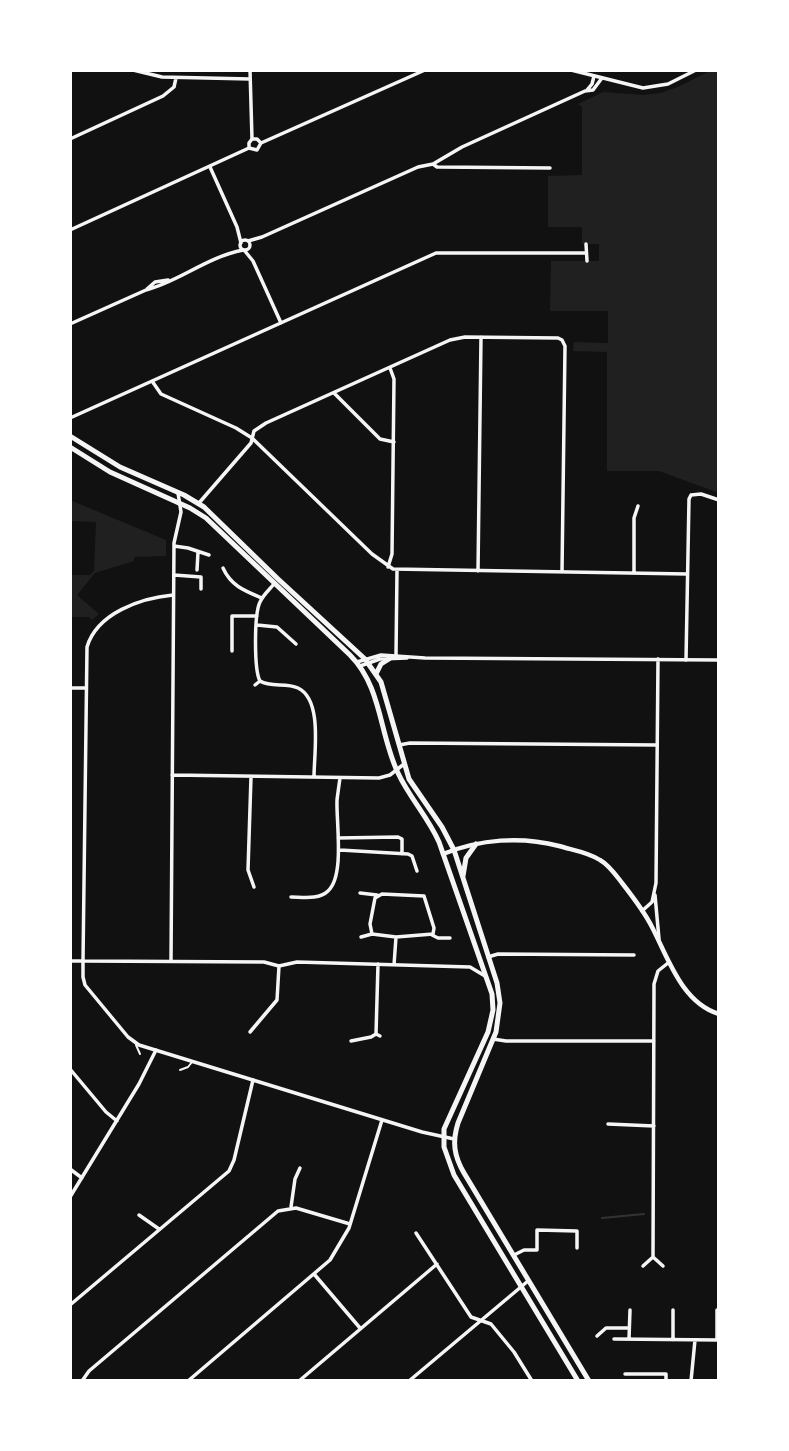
<!DOCTYPE html>
<html>
<head>
<meta charset="utf-8">
<style>
  body { margin:0 }
  #map { position:relative; width:789px; height:1451px; overflow:hidden; background:#111; font-family:Cabin,sans-serif }
  canvas { display:block }
  .frame { position:absolute; inset:0; border:72px solid #fff; pointer-events:none }
</style>
</head>
<body>
<div id="map">
<canvas width="789" height="1451"></canvas>
<div class="frame"></div>
</div>
<script>
const ctx = document.querySelector('canvas').getContext('2d');
ctx.lineJoin = 'round';
function paint(path, color) { ctx.fillStyle = color; ctx.fill(path, 'evenodd'); }
function trace(path, color, width, dash) { ctx.strokeStyle = color; ctx.lineWidth = width; ctx.lineCap = dash ? 'butt' : 'round'; ctx.setLineDash(dash || []); ctx.stroke(path); }
paint(new Path2D(`
  M 707,70 L 719,70 L 719,493 L 659,471 L 607,471 L 607,352 L 573,351 L 574,342 L 608,343 L 608,311 L 550,311 L 551,261 L 599,261 L 599,244 L 582,244 L 582,227 L 548,227 L 548,176 L 582,175 L 582,107 L 578,104 L 603,92 L 644,95 L 660,93 L 678,87 L 708,72 Z
  M 70,500 L 166,540 L 166,556 L 134,557 L 134,561 L 95,573 L 77,595 L 99,614 L 92,620 L 89,617 L 70,617 L 70,575 L 90,575 L 94,571 L 96,522 L 70,521 Z`), '#202020');
trace(new Path2D(`
  M 602,1218 L 644,1214`), '#333', 2);
trace(new Path2D(`
  M 136,1045 L 140,1054
  M 180,1070 L 188,1067 L 192,1062`), '#f5f5f5', 2);
trace(new Path2D(`
  M 133,70 L 162,77 L 250,79
  M 250,70 L 252,139
  M 587,90 L 592,84 L 594,76
  M 70,139 L 163,96 L 174,87 L 176,78
  M 433,164 L 437,167 L 550,168
  M 210,167 L 237,227 L 241,243
  M240 245a5 5 0 1 1 10 0a5 5 0 1 1-10 0Z
  M 248,241 L 262,237 L 418,167 L 433,164 L 462,147 L 585,91 L 593,90 L 602,78
  M 586,244 L 587,261
  M 244,250 L 253,261 L 281,323
  M 147,289 L 155,282 L 168,280
  M 70,324 L 146,290 C 178,282 207,257 243,250
  M 152,381 L 161,394 L 236,428 L 252,438 L 372,554 L 393,569 L 687,574
  M 334,393 L 380,439 L 394,442
  M 70,418 L 436,253 L 585,253
  M 199,503 L 251,443 L 254,431 L 266,423 L 450,340 L 465,337 L 558,338 L 562,340 L 565,346 L 562,572
  M 174,546 L 188,548 L 209,555
  M 388,567 L 392,554 L 394,379 L 390,368
  M 223,568 C 231,586 245,591 262,598
  M 197,570 L 198,552
  M 478,571 L 481,337
  M 634,573 L 634,518 L 638,506
  M 174,575 L 201,577 L 201,589
  M 173,595 C 141,598 97,613 87,647 L 83,961 L 264,962 L 279,966 L 297,962 L 470,967 L 485,976
  M 257,625 L 277,627 L 296,644
  M 232,651 L 232,616 L 257,616
  M 396,655 L 397,570
  M 686,660 L 689,499 L 691,495 L 701,494 L 719,500
  M 260,681 C 271,688 286,682 298,688 C 323,700 314,753 314,777
  M 255,685 L 260,681 C 254,670 254,614 260,602 C 263,595 269,590 274,584
  M 70,688 L 85,688
  M 399,745 L 410,743 L 657,745
  M 172,775 L 379,778 L 390,775 L 404,764
  M 251,777 L 248,870 L 254,887
  M 338,838 L 398,837 L 402,839 L 402,854
  M 340,850 L 408,854 L 412,856 L 417,871
  M 360,893 L 377,895
  M 382,894 L 424,896 L 434,928 L 433,934 L 396,937 L 372,934 L 370,924 L 375,898 Z
  M 291,897 C 302,897 319,900 328,891 C 345,876 336,821 337,800 C 338,792 339,785 340,778
  M 432,935 L 438,938 L 450,938
  M 361,937 L 372,934
  M 488,957 L 498,954 L 634,955
  M 171,960 L 174,543 L 181,512 L 178,493
  M 378,964 L 376,1034 L 380,1036
  M 394,965 L 396,937
  M 250,1032 L 277,1000 L 279,966
  M 493,1039 L 506,1041 L 654,1041
  M 351,1041 L 371,1037 L 376,1034
  M 70,1069 L 106,1112 L 117,1121
  M 608,1124 L 654,1126
  M 70,1169 L 82,1178
  M 70,1197 L 139,1084 L 156,1050
  M 291,1207 L 295,1179 L 300,1168
  M 139,1215 L 159,1229
  M 416,1233 L 471,1317 L 491,1324 L 514,1352 L 532,1381
  M 514,1255 L 524,1250 L 537,1250 L 537,1230 L 577,1231 L 577,1248
  M 653,1257 L 654,984 L 658,971 L 668,963
  M 643,1266 L 653,1257 L 663,1266
  M 314,1274 L 360,1328
  M 70,1305 L 229,1171 L 234,1160 L 253,1080
  M 597,1336 L 606,1328 L 629,1328
  M 614,1339 L 719,1340
  M 629,1339 L 630,1310
  M 673,1340 L 673,1310
  M 717,1340 L 717,1310
  M 625,1374 L 666,1374 L 666,1381
  M 82,1381 L 89,1371 L 278,1211 L 296,1208 L 350,1224
  M 188,1381 L 330,1260 L 349,1228 L 382,1120
  M 299,1381 L 437,1264
  M 409,1381 L 528,1281
  M 691,1381 L 695,1340`), '#f5f5f5', 3.5);
trace(new Path2D(`
  M 571,70 L 643,88 L 668,84 L 696,70
  M 261,143 L 425,70
  M 249,148 L 249,143 L 252,139 L 257,139 L 261,143
  M 249,148 L 257,150 L 261,143
  M 70,230 L 249,148
  M 357,662 L 381,655 L 425,658 L 719,660
  M 360,666 L 380,659 L 407,658
  M 655,895 L 659,939
  M 642,911 L 652,902 L 656,883 L 658,659
  M 70,961 L 83,961 L 83,977 L 85,985 L 128,1037 L 139,1045 L 422,1132 L 454,1139`), '#f5f5f5', 3.5);
trace(new Path2D(`
  M 443,854 C 480,839 521,836 559,846 C 572,850 588,852 600,860 C 609,865 615,874 622,883 C 633,897 644,911 652,927 C 668,958 682,1003 719,1014`), '#f5f5f5', 4.5);
trace(new Path2D(`
  M 70,436 L 120,467 L 184,495 L 204,507 L 277,578 L 365,659 L 381,682 L 409,779 L 442,827 L 454,850 L 497,983 L 500,1003 L 496,1032 L 458,1123 C 452,1142 454,1156 464,1173 L 589,1381
  M 70,447 L 110,472 L 190,508 L 206,518 L 350,655 C 382,687 379,733 398,773 C 409,797 428,817 439,842 L 492,994 L 493,1010 L 488,1032 L 444,1129 L 444,1147 L 454,1175 L 578,1381
  M 376,674 L 381,664 L 389,659
  M 463,876 L 466,858 L 476,844`), '#f5f5f5', 5);
</script>
</body>
</html>
